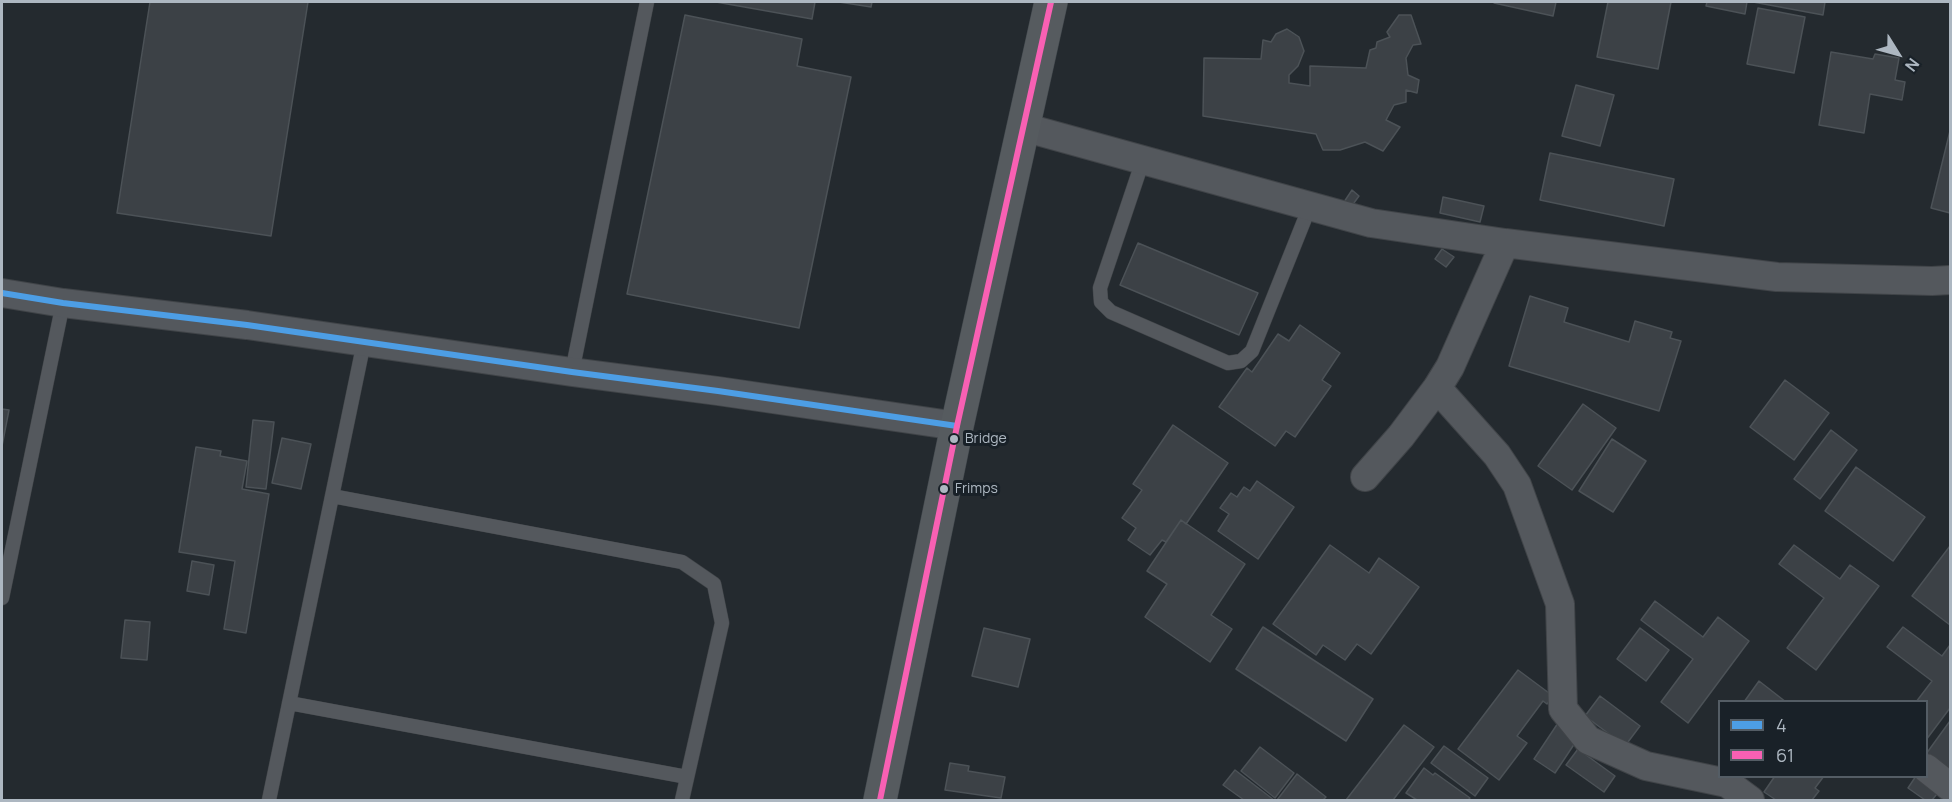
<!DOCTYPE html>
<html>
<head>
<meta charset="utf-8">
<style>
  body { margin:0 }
  #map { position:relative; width:1952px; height:802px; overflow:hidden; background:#242a2f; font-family:Manrope,sans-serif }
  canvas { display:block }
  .frame { position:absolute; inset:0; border:3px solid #adb7c1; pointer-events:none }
  .legend { position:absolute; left:1718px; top:700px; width:210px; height:78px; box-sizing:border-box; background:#192128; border:2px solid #545d65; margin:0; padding:8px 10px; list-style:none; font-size:18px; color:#adb7c1 }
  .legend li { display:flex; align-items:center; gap:12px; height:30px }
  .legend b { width:30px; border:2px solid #545d65 }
  .north { position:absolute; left:1868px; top:24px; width:60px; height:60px; -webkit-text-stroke:4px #192128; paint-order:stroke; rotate:127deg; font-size:16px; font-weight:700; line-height:24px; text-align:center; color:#adb7c1 }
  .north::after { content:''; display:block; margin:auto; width:21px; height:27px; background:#adb7c1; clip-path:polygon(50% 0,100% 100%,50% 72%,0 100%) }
</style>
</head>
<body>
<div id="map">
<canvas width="1952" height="802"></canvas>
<div class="frame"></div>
<ul class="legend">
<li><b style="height:8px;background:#4d9ee5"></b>4</li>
<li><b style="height:8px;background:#f860b3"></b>61</li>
</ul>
<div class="north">N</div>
</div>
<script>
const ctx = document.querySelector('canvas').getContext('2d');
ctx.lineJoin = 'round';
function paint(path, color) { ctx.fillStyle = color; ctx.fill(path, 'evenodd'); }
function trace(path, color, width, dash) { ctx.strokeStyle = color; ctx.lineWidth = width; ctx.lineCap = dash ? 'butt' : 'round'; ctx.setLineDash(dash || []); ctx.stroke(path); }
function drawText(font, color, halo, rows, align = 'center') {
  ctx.font = font + ' Manrope,sans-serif'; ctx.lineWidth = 6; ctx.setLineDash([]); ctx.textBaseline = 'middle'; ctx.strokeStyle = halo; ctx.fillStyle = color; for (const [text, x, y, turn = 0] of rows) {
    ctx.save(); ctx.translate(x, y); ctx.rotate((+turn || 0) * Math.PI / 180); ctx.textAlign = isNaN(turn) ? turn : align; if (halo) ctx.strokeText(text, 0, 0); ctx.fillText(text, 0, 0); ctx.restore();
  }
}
const building = new Path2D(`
  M 150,2 L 308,2 L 271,236 L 117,213 Z
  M 716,2 L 815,2 L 812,19 Z
  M 839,2 L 872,2 L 871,7 Z
  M 1495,2 L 1556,2 L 1553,16 L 1494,3 Z
  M 1608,2 L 1671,2 L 1658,69 L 1597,57 Z
  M 1707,2 L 1747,2 L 1745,14 L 1706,6 Z
  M 1753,2 L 1825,2 L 1823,15 Z
  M 1758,8 L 1805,17 L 1794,73 L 1747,64 Z
  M 685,15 L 802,39 L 797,66 L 851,77 L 799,328 L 627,294 Z
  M 1399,15 L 1411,15 L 1421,44 L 1413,45 L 1406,58 L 1408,75 L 1419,80 L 1417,93 L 1406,90 L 1406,102 L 1394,105 L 1386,120 L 1400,127 L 1383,151 L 1365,142 L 1340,150 L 1323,150 L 1316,134 L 1203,116 L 1204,58 L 1261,59 L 1263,40 L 1271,42 L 1276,34 L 1287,29 L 1299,37 L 1304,51 L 1298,66 L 1289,75 L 1289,83 L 1310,86 L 1310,66 L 1366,68 L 1370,50 L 1376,48 L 1377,42 L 1390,37 L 1387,32 Z
  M 1831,52 L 1873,59 L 1875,54 L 1899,58 L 1895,80 L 1905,82 L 1902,100 L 1870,94 L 1864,133 L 1819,125 Z
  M 1576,85 L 1614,95 L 1600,146 L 1562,136 Z
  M 1950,131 L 1950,213 L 1931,208 Z
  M 1550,153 L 1674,179 L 1664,226 L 1540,200 Z
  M 1352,190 L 1359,196 L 1351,207 L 1344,202 Z
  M 1443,197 L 1484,206 L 1480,222 L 1440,213 Z
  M 1138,243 L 1258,293 L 1239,335 L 1120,285 Z
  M 1442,249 L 1454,257 L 1446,267 L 1435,259 Z
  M 1530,296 L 1568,308 L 1564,322 L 1629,342 L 1635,321 L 1672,332 L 1670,338 L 1681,341 L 1659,411 L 1509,366 Z
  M 1300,325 L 1340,353 L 1322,380 L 1331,386 L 1295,437 L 1286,431 L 1275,446 L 1219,407 L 1247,368 L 1252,372 L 1278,334 L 1289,341 Z
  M 1785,380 L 1829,413 L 1794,460 L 1750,427 Z
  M 1583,404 L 1616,428 L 1572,490 L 1538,466 Z
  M 2,409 L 9,410 L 2,446 Z
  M 253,420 L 274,422 L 266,489 L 246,487 Z
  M 1173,425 L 1228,463 L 1186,524 L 1181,520 L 1166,542 L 1162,540 L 1150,555 L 1128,540 L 1136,528 L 1122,518 L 1142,490 L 1133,484 Z
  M 1831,430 L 1857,450 L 1820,499 L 1794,479 Z
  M 282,438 L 311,444 L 301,489 L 272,483 Z
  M 1612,439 L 1646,461 L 1613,512 L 1579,491 Z
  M 196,447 L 221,451 L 220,456 L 247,461 L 242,489 L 269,494 L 246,633 L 224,629 L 235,561 L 179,552 Z
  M 1856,467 L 1925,517 L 1893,561 L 1825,511 Z
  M 1257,481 L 1294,507 L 1258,559 L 1218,531 L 1229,514 L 1220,508 L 1231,493 L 1237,497 L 1244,487 L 1250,491 Z
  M 1181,520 L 1245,564 L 1211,615 L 1232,629 L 1210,662 L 1145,617 L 1167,584 L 1147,571 Z
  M 1330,545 L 1369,573 L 1379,558 L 1419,587 L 1371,654 L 1357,644 L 1345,660 L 1323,645 L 1316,655 L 1273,624 Z
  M 1794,545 L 1840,579 L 1850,565 L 1879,586 L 1816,670 L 1787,648 L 1824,598 L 1779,564 Z
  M 1950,546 L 1950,625 L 1912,596 Z
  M 192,561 L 214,565 L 209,595 L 187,591 Z
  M 1655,601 L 1703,637 L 1718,617 L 1749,641 L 1688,723 L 1661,702 L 1693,659 L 1641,620 Z
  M 125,620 L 150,622 L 147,660 L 121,658 Z
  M 1263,627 L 1373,699 L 1346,741 L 1236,669 Z
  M 1903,627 L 1942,656 L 1950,645 L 1950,708 L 1926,740 L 1926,702 L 1916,702 L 1932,681 L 1887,647 Z
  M 984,628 L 1030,639 L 1018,687 L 972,676 Z
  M 1640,628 L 1669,650 L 1646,681 L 1617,659 Z
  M 1518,670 L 1553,696 L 1547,704 L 1543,701 L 1517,736 L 1527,743 L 1499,780 L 1458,749 Z
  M 1759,681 L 1786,702 L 1744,702 Z
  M 1600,696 L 1640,726 L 1625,746 L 1585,716 Z
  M 1950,721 L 1950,778 L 1926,761 L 1926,754 Z
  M 1558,723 L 1579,737 L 1555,773 L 1534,759 Z
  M 1404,725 L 1434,747 L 1393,800 L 1346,800 Z
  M 1444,746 L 1488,778 L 1475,796 L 1431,763 Z
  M 1260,747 L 1294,773 L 1275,798 L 1241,771 Z
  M 1578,749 L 1615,776 L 1604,792 L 1566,765 Z
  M 950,763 L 969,766 L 968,771 L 1005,777 L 1001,798 L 945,790 Z
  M 1424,768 L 1433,775 L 1435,773 L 1470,798 L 1468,800 L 1417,800 L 1406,793 Z
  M 1235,770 L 1274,800 L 1244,800 L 1223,785 Z
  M 1297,774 L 1326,797 L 1323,800 L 1277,800 Z
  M 1775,776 L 1824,776 L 1815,788 L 1819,791 L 1812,800 L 1776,800 L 1764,792 Z
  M 1916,776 L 1942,788 L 1932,800 L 1925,800 L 1908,788 Z`);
paint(building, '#3c4146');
trace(building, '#4c5257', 1.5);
const lane = new Path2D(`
  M 1143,160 L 1100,288 L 1101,302 L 1111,312 L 1228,363 L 1241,361 L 1252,351 L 1310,206
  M 572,372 L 647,2
  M 332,496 L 682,562 L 714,584 L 722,623 L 682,800
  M 2,598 L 63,303
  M 289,703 L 687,777
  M 269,800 L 364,342`);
const street = new Path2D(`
  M 1023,127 L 1371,223 L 1505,243 L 1777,277 L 1932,281 L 1950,280
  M 2,293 L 63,303 L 247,325 L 572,372 L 718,391 L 957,426
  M 1437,388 L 1497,455 L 1517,485 L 1560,604 L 1563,709 L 1588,740 L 1646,766 L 1727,783 L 1750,800
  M 1365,477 L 1401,436 L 1437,388 L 1450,367 L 1505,243
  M 1926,768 L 1950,787`);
const primary = new Path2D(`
  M 880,800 L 957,426 L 1051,2`);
trace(lane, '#404448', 15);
trace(street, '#404448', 30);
trace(primary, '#41474c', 34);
trace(lane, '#54585d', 14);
trace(street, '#54585d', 28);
trace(primary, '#565b5f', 33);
trace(new Path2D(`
  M 2,293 L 63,303 L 247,325 L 572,372 L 718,391 L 957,426`), '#4d9ee5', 6);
trace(new Path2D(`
  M 880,800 L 957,426 L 1051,2`), '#f860b3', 6);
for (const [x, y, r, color] of [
  [954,439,5,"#adb7c1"],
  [944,489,5,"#adb7c1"]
]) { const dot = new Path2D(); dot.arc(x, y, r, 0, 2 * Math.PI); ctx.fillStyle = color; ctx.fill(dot); trace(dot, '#192128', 2); }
drawText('14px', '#adb7c1', '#192128', [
  ["Bridge",965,439],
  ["Frimps",955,489]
], 'left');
</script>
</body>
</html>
